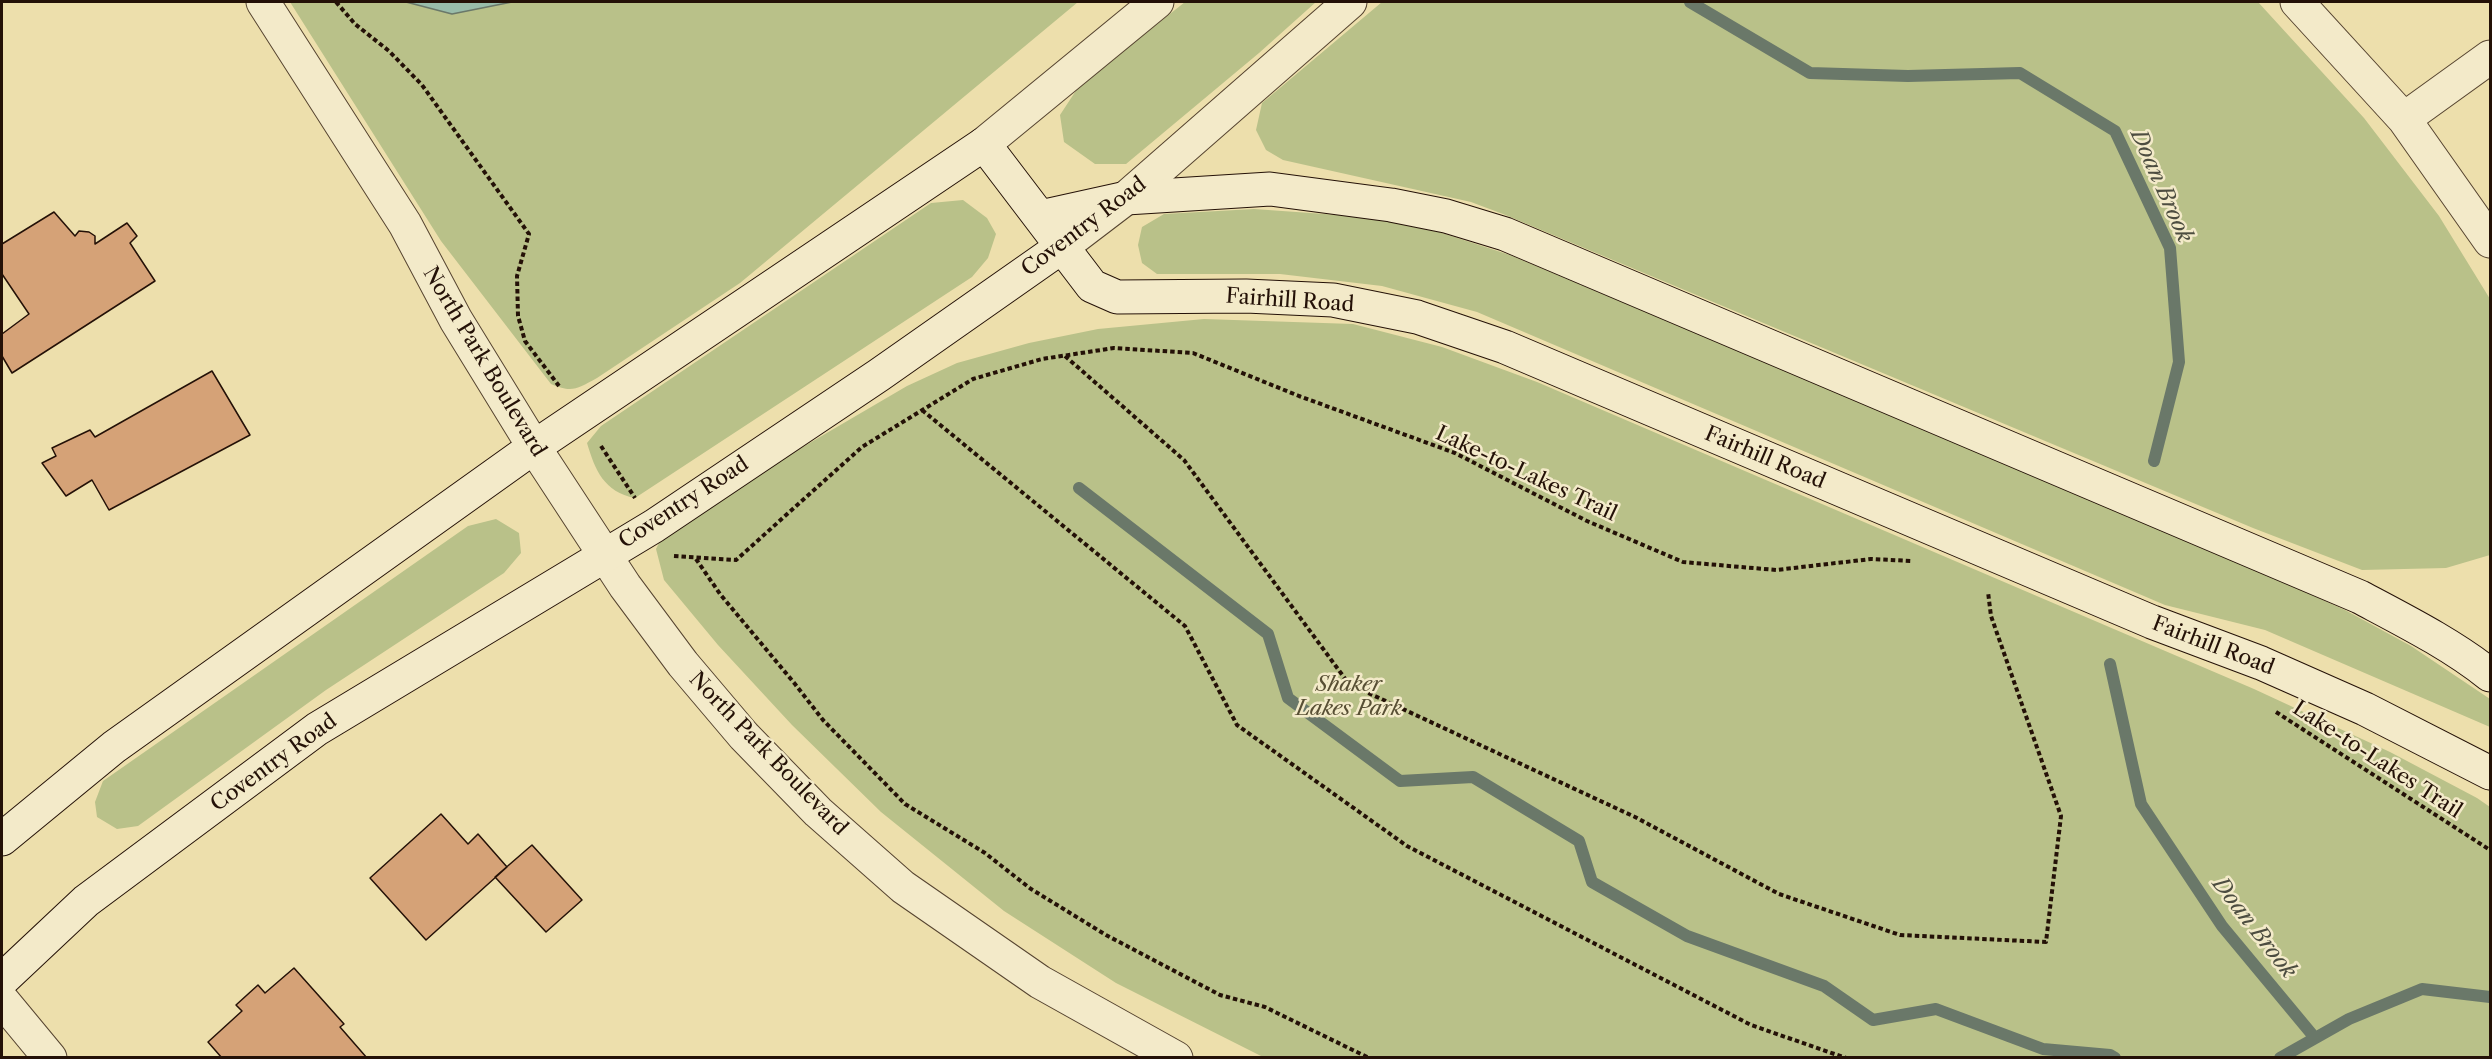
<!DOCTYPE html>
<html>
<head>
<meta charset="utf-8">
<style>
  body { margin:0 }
  #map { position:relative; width:2492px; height:1059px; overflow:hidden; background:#eddfac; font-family:"Libre Caslon Text",serif }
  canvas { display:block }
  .frame { position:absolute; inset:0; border:3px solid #241107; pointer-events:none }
</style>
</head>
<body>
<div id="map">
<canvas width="2492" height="1059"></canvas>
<div class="frame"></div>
</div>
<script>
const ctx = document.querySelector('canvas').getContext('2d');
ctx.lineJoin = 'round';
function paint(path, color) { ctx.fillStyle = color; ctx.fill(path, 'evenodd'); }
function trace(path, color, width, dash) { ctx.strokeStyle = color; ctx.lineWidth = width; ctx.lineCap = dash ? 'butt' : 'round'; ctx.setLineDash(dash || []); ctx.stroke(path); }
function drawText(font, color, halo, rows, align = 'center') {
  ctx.font = font + ' "Libre Caslon Text",serif'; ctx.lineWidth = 5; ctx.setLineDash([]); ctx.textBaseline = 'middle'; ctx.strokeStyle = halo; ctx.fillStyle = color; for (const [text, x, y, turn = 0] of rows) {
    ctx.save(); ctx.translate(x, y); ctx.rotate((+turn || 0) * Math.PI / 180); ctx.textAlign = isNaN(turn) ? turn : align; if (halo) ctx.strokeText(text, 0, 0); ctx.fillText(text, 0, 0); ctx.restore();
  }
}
paint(new Path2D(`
  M 290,2 L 1078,2 L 740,283 L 597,378 C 577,389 572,393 551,384 L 441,241 Z
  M 1185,2 L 1316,2 L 1259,53 L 1126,164 L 1095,164 L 1064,142 L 1060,115 L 1079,86 Z
  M 1382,2 L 2258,2 L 2364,118 L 2439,216 L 2490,299 L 2490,555 L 2446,568 L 2362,570 L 2253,528 L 1503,214 L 1471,202 L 1283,160 L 1266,150 L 1256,130 L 1262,103 Z
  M 963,200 L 987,218 L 996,234 L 988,258 L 972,277 L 635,498 C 604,492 595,470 587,443 L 601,426 L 931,203 Z
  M 1254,209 L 1381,218 L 1439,232 L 1510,255 L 2221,554 L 2345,610 L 2411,646 L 2490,699 L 2490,727 L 2265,630 L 2165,605 L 1477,312 L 1382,286 L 1280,274 L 1157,274 L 1142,263 L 1138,245 L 1142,227 L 1164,214 Z
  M 1204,319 L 1353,324 L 1442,347 L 1537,382 L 2254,689 L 2390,752 L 2477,798 L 2490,807 L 2490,1057 L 1263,1057 L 1116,983 L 1004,911 L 881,812 L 792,725 L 718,645 L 664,580 L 656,549 L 663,535 L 673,523 L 907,386 L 957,363 L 1029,343 L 1098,329 Z
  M 496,519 L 519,533 L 521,553 L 504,573 L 326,690 L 138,826 L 117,829 L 97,817 L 95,802 L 103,781 L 468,526 Z`), '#b9c189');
const water = new Path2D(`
  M 406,2 L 512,2 L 452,14 Z`);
paint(water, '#99bdaa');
trace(water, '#6a7869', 1.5);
trace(new Path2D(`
  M 1690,2 L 1810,73 L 1908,76 L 2020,73 L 2115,131 L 2170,248 L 2179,362 L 2154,461
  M 1079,488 L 1268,634 L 1288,698 L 1400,781 L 1473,777 L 1579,841 L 1592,882 L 1687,936 L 1824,986 L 1873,1020 L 1936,1009 L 2043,1049 L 2110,1055 L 2115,1058
  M 2110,664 L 2141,804 L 2222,926 L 2315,1038
  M 2280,1058 L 2349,1019 L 2422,989 L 2490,997`), '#6a7869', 12);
const building = new Path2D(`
  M 54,212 L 75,236 L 79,231 L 89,232 L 95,236 L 95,244 L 127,223 L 137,236 L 130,243 L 155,281 L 12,373 L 2,356 L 2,334 L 29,314 L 2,274 L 2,244 Z
  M 212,371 L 250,435 L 109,510 L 92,480 L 66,496 L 42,463 L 56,456 L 52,448 L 90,430 L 95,437 Z
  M 441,814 L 468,844 L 478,834 L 507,867 L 426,940 L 370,878 Z
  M 532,845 L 582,900 L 546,932 L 495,877 Z
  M 294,968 L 344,1024 L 340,1027 L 367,1058 L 222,1058 L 208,1042 L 242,1011 L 236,1005 L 258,985 L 265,993 Z`);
paint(building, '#d5a277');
trace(building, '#241107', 1.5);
const minor = new Path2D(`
  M 2297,2 L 2404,119 L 2490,241
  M 2404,119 L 2490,57
  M 2,1000 L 50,1058`);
const tertiary = new Path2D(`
  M 263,2 L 405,224 L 456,320 L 534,447 L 625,586 L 683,664 L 744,736 L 818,812 L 903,887 L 1040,982 L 1176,1058
  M 984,144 L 1157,2
  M 1063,246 L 1126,198 L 1350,2`);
const secondary = new Path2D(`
  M 1040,217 L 1126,198 L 1270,189 L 1391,205 L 1446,216 L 1505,234 L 2360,597 C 2405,621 2451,644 2490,675
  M 2,839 L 114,747 L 534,447 L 984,144 L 1092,286 L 1117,297 L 1246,296 L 1333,300 L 1417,317 L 1505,347 L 2152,622 L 2261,663 L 2365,709 L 2490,773
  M 2,980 L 86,901 L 317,729 L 654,526 L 879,375 L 1063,246`);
trace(minor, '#564430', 35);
trace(tertiary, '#564430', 35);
trace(secondary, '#241107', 35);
trace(new Path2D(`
  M 336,2 L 355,24 L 389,51 L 422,85 L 529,234 L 517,276 L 518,316 L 525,341 L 559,386
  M 1065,356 L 1184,460 L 1349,684 L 1635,817 L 1779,894 L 1900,935 L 2046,942 L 2061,816 L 1991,616 L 1988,592
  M 922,410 L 1185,626 L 1237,725 L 1407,846 L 1751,1025 L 1846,1058
  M 601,446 L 635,498
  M 674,556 L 736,560 L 862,447 L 973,379 L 1042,359 L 1114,348 L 1193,353 L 1299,396 L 1455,453 L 1587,521 L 1683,562 L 1776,570 L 1871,559 L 1911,561
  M 696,559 L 720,594 L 795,684 L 823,720 L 905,804 L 985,853 L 1031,889 L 1106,935 L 1220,995 L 1265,1007 L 1369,1058
  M 2276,712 L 2490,850`), '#241107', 4, [4.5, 3]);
trace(minor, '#f3eac9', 33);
trace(tertiary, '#f3eac9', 33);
trace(secondary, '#f3eac9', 33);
drawText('21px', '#241107', '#f3eac9', [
  ["Coventry Road",1084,227,-37],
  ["Fairhill Road",1290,301,4],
  ["North Park Boulevard",484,362,59],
  ["Fairhill Road",1765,458,23],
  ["Lake-to-Lakes Trail",1526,474,25],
  ["Coventry Road",684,503,-33],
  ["Fairhill Road",2213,646,21],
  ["North Park Boulevard",768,754,46],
  ["Lake-to-Lakes Trail",2377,760,33],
  ["Coventry Road",274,763,-36]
]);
drawText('italic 21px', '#584f34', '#f3eac9', [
  ["Shaker",1349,685],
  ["Lakes Park",1349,709]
]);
drawText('italic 22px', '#4d4d40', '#f3eac9', [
  ["Doan Brook",2161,186,66],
  ["Doan Brook",2254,928,52]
]);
</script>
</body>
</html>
